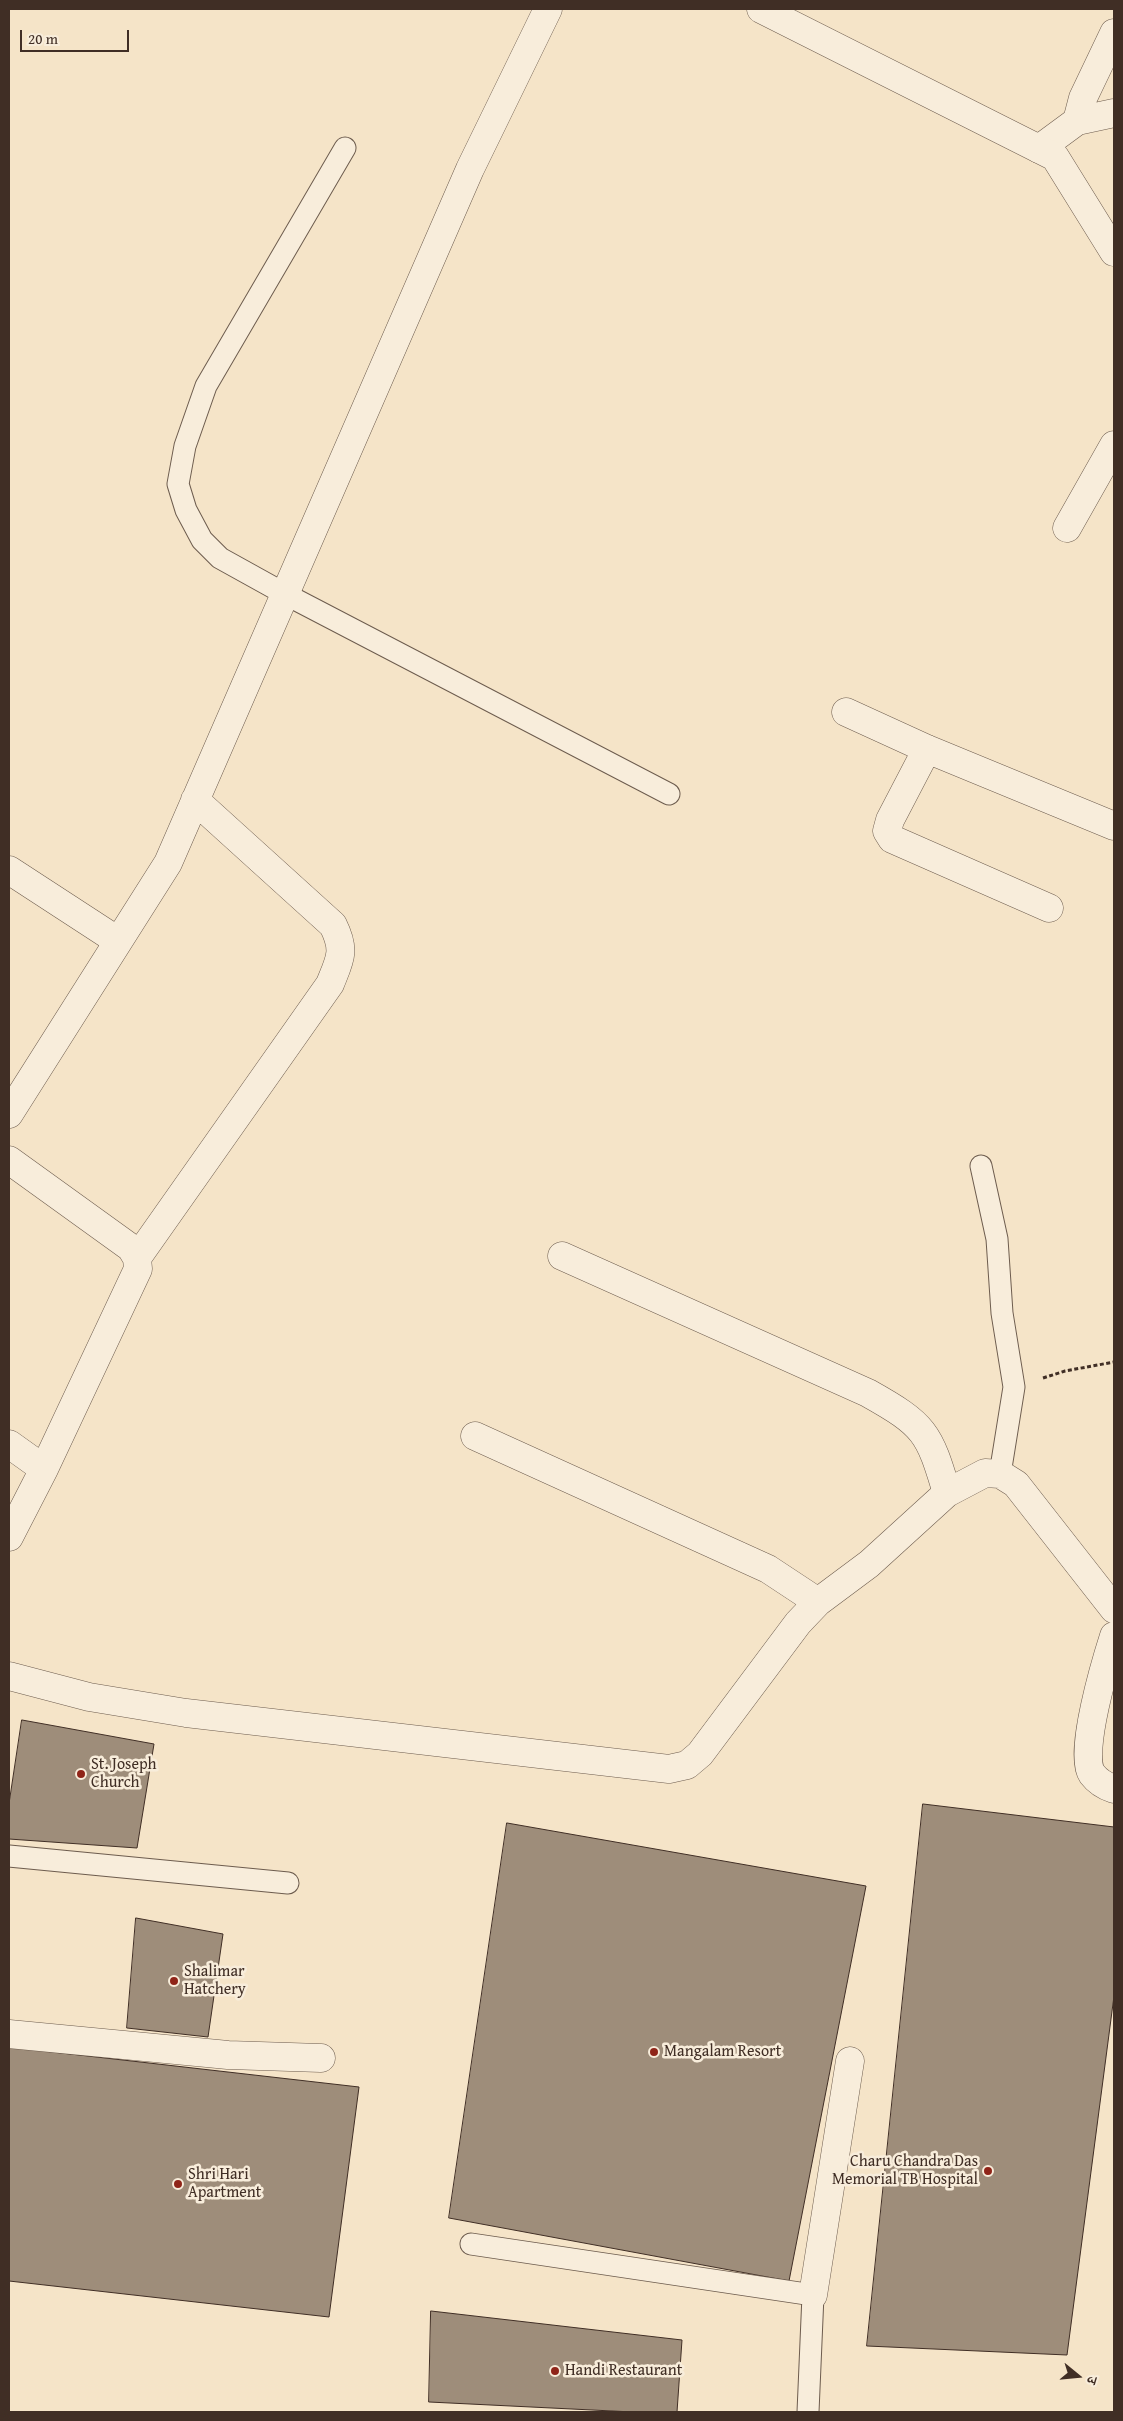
<!DOCTYPE html>
<html>
<head>
<meta charset="utf-8">
<style>
  body { margin:0 }
  #map { position:relative; width:1123px; height:2421px; overflow:hidden; background:#f5e4c8; font-family:"Gentium Book Plus","Noto Serif Devanagari",serif }
  canvas { display:block }
  .frame { position:absolute; inset:0; border:10px solid #402e25; pointer-events:none }
  .north { position:absolute; left:1053px; top:2351px; width:50px; height:50px; -webkit-text-stroke:4px #f8eddb; paint-order:stroke; rotate:107deg; font-size:14px; font-weight:700; line-height:20px; text-align:center; color:#402e25 }
  .north::after { content:''; display:block; margin:auto; width:18px; height:22px; background:#402e25; clip-path:polygon(50% 0,100% 100%,50% 72%,0 100%) }
  .scale { position:absolute; left:20px; top:30px; width:109px; height:22px; box-sizing:border-box; border:2px solid #402e25; border-top:0; padding-left:6px; font-size:15px; line-height:18px; white-space:nowrap; color:#402e25; -webkit-text-stroke:4px #f8eddb; paint-order:stroke }
</style>
</head>
<body>
<div id="map">
<canvas width="1123" height="2421"></canvas>
<div class="frame"></div>
<div class="north">उ</div>
<div class="scale">20 m</div>
</div>
<script>
const ctx = document.querySelector('canvas').getContext('2d');
ctx.lineJoin = 'round';
function paint(path, color) { ctx.fillStyle = color; ctx.fill(path, 'evenodd'); }
function trace(path, color, width, dash) { ctx.strokeStyle = color; ctx.lineWidth = width; ctx.lineCap = dash ? 'butt' : 'round'; ctx.setLineDash(dash || []); ctx.stroke(path); }
function drawText(font, color, halo, rows, align = 'center') {
  ctx.font = font + ' "Gentium Book Plus",serif'; ctx.lineWidth = 5; ctx.setLineDash([]); ctx.textBaseline = 'middle'; ctx.strokeStyle = halo; ctx.fillStyle = color; for (const [text, x, y, turn = 0] of rows) {
    ctx.save(); ctx.translate(x, y); ctx.rotate((+turn || 0) * Math.PI / 180); ctx.textAlign = isNaN(turn) ? turn : align; if (halo) ctx.strokeText(text, 0, 0); ctx.fillText(text, 0, 0); ctx.restore();
  }
}
const building = new Path2D(`
  M 22,1720 L 154,1744 L 137,1848 L 9,1839 L 9,1804 Z
  M 923,1804 L 1114,1827 L 1114,1996 L 1067,2355 L 867,2346 Z
  M 507,1823 L 866,1886 L 789,2281 L 449,2218 Z
  M 136,1918 L 223,1934 L 208,2037 L 127,2028 Z
  M 9,2047 L 359,2087 L 329,2317 L 9,2281 Z
  M 431,2311 L 682,2340 L 677,2412 L 633,2412 L 429,2402 Z`);
paint(building, '#9e8d7a');
trace(building, '#402e25', 1);
const service = new Path2D(`
  M 345,148 L 206,386 L 185,446 L 178,484 L 186,510 L 202,540 L 220,558 L 285,594 L 669,794
  M 981,1166 L 997,1239 L 1002,1313 L 1014,1387 L 1000,1474
  M 9,1856 L 288,1883
  M 471,2244 L 813,2295 L 808,2412`);
const minor = new Path2D(`
  M 1077,121 L 1083,98 L 1114,33
  M 1039,149 L 1077,121 L 1114,113
  M 1067,528 L 1114,445
  M 846,712 L 927,749 L 1114,826
  M 927,749 L 890,820 L 887,831 L 892,839 L 1049,908
  M 9,870 L 118,941
  M 9,1114 L 168,863 L 470,169 L 548,9
  M 9,1160 L 131,1248 L 137,1258 L 138,1269 L 44,1469 L 9,1537
  M 562,1256 L 868,1393 C 925,1425 929,1432 947,1493
  M 137,1258 L 330,984 C 340,959 346,951 333,925 L 195,800
  M 475,1436 L 768,1569 L 818,1602
  M 9,1444 L 44,1469
  M 1114,1636 C 1106,1661 1078,1754 1092,1774 C 1098,1782 1105,1786 1114,1789
  M 9,1676 L 89,1697 L 186,1713 L 669,1769 L 687,1765 L 700,1754 L 798,1623 L 818,1602 L 869,1564 L 947,1493 L 985,1473 L 1000,1474 L 1016,1484 L 1114,1609
  M 9,2034 L 228,2055 L 321,2058
  M 813,2295 L 850,2061`);
const tertiary = new Path2D(`
  M 761,9 L 1055,157 L 1114,252`);
trace(service, '#6d5c4e', 23);
trace(minor, '#6d5c4e', 29);
trace(tertiary, '#6d5c4e', 29);
trace(new Path2D(`
  M 1043,1378 L 1065,1371 L 1114,1362`), '#402e25', 3, [4, 2.5]);
trace(service, '#f8eddb', 21);
trace(minor, '#f8eddb', 28);
trace(tertiary, '#f8eddb', 28);
for (const [x, y, r, color] of [
  [81,1774,5,"#8f2418"],
  [174,1981,5,"#8f2418"],
  [654,2052,5,"#8f2418"],
  [988,2171,5,"#8f2418"],
  [178,2184,5,"#8f2418"],
  [555,2371,5,"#8f2418"]
]) { const dot = new Path2D(); dot.arc(x, y, r, 0, 2 * Math.PI); ctx.fillStyle = color; ctx.fill(dot); trace(dot, '#f8eddb', 2); }
drawText('16px', '#402e25', '#f8eddb', [
  ["St. Joseph",91,1765],
  ["Church",91,1783],
  ["Shalimar",184,1972],
  ["Hatchery",184,1990],
  ["Mangalam Resort",664,2052],
  ["Charu Chandra Das",978,2162,"right"],
  ["Memorial TB Hospital",978,2180,"right"],
  ["Shri Hari",188,2175],
  ["Apartment",188,2193],
  ["Handi Restaurant",565,2371]
], 'left');
</script>
</body>
</html>
